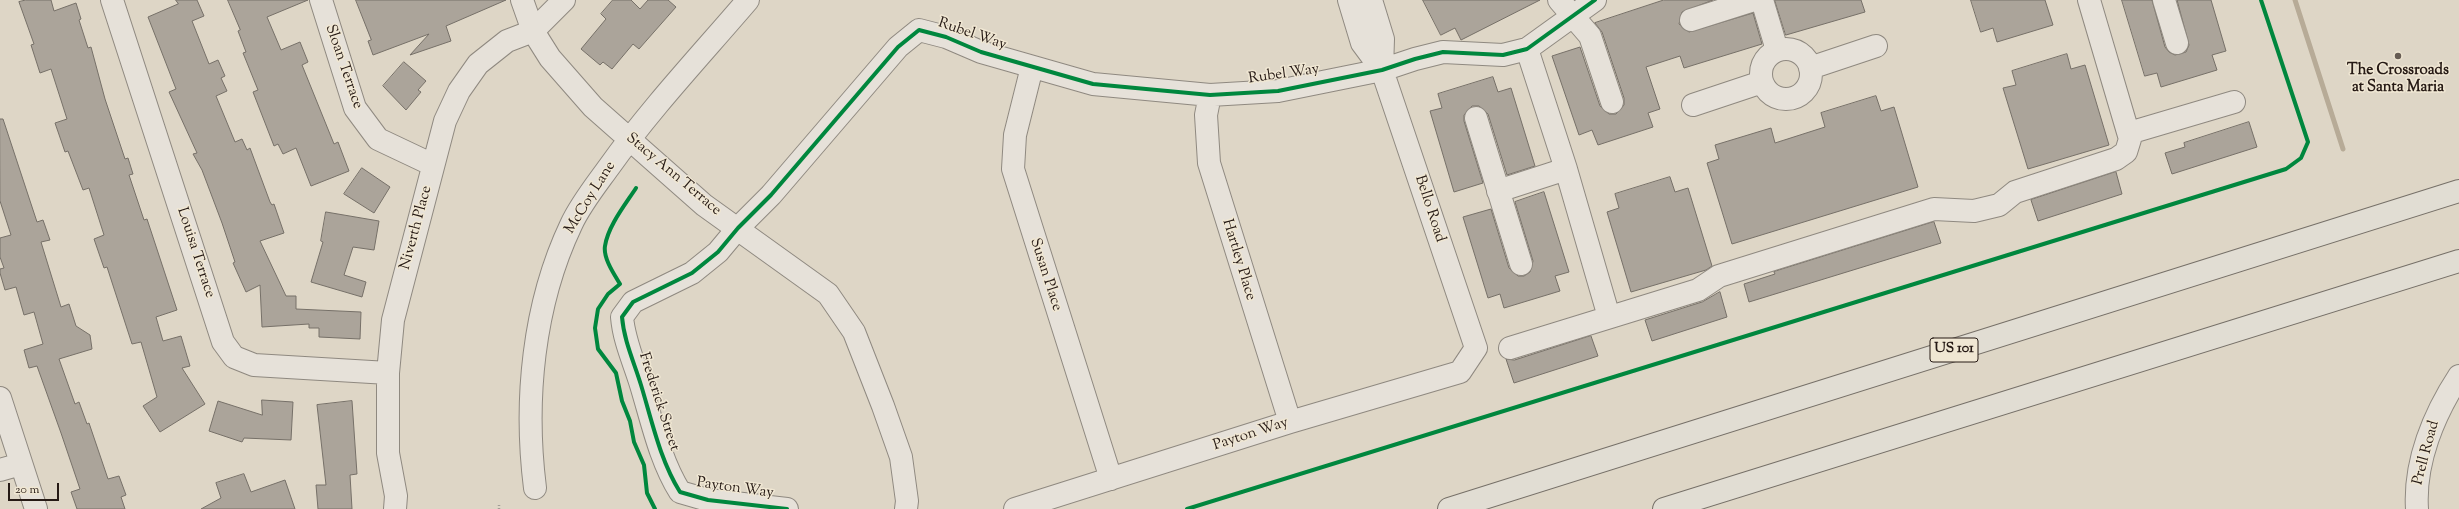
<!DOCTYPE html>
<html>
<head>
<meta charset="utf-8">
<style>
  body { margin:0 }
  #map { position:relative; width:2459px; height:509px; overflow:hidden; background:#ded6c6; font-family:"Sorts Mill Goudy",serif }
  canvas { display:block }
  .scale { position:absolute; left:8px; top:483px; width:51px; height:18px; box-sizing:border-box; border:2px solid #261a15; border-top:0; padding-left:5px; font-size:12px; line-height:14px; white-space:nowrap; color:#261a15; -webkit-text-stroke:3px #f0e7d3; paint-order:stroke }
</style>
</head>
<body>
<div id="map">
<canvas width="2459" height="509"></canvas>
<div class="scale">20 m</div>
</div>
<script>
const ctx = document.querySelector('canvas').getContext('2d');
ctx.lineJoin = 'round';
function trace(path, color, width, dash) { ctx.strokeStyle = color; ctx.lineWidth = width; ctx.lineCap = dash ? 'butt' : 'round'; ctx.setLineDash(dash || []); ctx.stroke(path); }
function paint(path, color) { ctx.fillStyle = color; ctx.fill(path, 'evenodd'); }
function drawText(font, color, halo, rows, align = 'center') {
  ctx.font = font + ' "Sorts Mill Goudy",serif'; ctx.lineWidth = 3; ctx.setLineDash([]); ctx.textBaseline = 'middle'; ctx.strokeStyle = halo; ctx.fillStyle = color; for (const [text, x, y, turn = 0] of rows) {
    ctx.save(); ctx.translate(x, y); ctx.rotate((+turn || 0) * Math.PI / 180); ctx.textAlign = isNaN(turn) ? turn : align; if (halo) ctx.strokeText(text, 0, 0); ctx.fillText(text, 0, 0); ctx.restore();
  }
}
trace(new Path2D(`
  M 2295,0 L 2343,149`), '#b7ab97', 5);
const building = new Path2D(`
  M 26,0 L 51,0 L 54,11 L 76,3 L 81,19 L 79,20 L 88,48 L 91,47 L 105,99 L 125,159 L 128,158 L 133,174 L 129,175 L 144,220 L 147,219 L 177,310 L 156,317 L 163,341 L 181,336 L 190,366 L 182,368 L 205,404 L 160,432 L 143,406 L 157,397 L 141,342 L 132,344 L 107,267 L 104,268 L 94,239 L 104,235 L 89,188 L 83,190 L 68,151 L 65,152 L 55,123 L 67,119 L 51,69 L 40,73 L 31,45 L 34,44 L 19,2 Z
  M 176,0 L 197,0 L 204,16 L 192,21 L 209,64 L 218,60 L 225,76 L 221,78 L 227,91 L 216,96 L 235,142 L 242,139 L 247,150 L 250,148 L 270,202 L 272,205 L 274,204 L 284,233 L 260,241 L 286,296 L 296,296 L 296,309 L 361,312 L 360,339 L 319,337 L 319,328 L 309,328 L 309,324 L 262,327 L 260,285 L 246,292 L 233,263 L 235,262 L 222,223 L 202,170 L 193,154 L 197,153 L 169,92 L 176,89 L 148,17 L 178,4 Z
  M 228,0 L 308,0 L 267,17 L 281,50 L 300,42 L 308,62 L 302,65 L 334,144 L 338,142 L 349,171 L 311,186 L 296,148 L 283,154 L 278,144 L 274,146 L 253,92 L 258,90 L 243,53 L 246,52 L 238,31 L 240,30 Z
  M 356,0 L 506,0 L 446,26 L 451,41 L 410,55 L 429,34 L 373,55 L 368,41 L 371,40 Z
  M 613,0 L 631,0 L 640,9 L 648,0 L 668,0 L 676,7 L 639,49 L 633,44 L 612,69 L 603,62 L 600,65 L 581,49 L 606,19 L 601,14 Z
  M 1423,0 L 1540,0 L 1461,40 L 1455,28 L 1441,35 Z
  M 1664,0 L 1713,0 L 1682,12 L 1679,24 L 1689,32 L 1753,13 L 1762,44 L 1684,68 L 1680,56 L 1646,67 L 1660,109 L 1648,113 L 1653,127 L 1598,145 L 1592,130 L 1579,135 L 1552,56 L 1580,47 L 1600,106 L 1609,114 L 1616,114 L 1624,105 L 1624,98 L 1602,32 L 1595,23 Z
  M 1775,0 L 1861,0 L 1865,12 L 1786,35 Z
  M 1971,0 L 2045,0 L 2053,25 L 1997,42 L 1993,28 L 1981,32 Z
  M 2122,0 L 2152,0 L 2165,47 L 2169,52 L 2175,55 L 2186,52 L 2189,45 L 2177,0 L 2211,0 L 2226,51 L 2212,55 L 2217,70 L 2161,87 L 2157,73 L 2145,76 Z
  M 2067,54 L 2071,69 L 2085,65 L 2109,145 L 2028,169 L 2003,88 L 2016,85 L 2012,71 Z
  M 404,62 L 426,81 L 418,90 L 421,92 L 406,110 L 383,86 Z
  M 1493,77 L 1498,92 L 1511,88 L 1535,166 L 1507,175 L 1488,114 L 1479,106 L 1472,106 L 1464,115 L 1464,121 L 1483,183 L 1454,192 L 1430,111 L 1442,108 L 1438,94 Z
  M 1876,96 L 1881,111 L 1894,107 L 1918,187 L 1732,244 L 1707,163 L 1719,159 L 1715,145 L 1771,128 L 1775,143 L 1825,127 L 1821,113 Z
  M 0,119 L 3,119 L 37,222 L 43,220 L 50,240 L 41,242 L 61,307 L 69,304 L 76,326 L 90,335 L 92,349 L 59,359 L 75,404 L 79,402 L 87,424 L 89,423 L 108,479 L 119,476 L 126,495 L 121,497 L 125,509 L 77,509 L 71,492 L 80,489 L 61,433 L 37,366 L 29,368 L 24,350 L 43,344 L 34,312 L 24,315 L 16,287 L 5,290 L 0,273 L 0,269 L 4,268 L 0,257 L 0,238 L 11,235 L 0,201 Z
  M 2249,122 L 2257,147 L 2172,174 L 2165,153 L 2185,147 L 2184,143 Z
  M 362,168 L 390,187 L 374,213 L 344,194 Z
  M 2116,172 L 2122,194 L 2038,221 L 2031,200 Z
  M 1670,177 L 1675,192 L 1688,188 L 1712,266 L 1706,270 L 1631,292 L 1607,212 L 1619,208 L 1615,194 Z
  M 1544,192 L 1569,272 L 1555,276 L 1560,291 L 1504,308 L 1500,294 L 1488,298 L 1463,217 L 1491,209 L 1509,268 L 1518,276 L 1524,276 L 1530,272 L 1533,261 L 1515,202 Z
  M 326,212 L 379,221 L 374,250 L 353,247 L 344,275 L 366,282 L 362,297 L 311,282 L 323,242 L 321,241 Z
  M 1934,222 L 1941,243 L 1749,302 L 1744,284 L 1775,274 L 1774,272 Z
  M 1720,292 L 1727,317 L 1652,341 L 1645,320 L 1702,302 Z
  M 1591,336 L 1598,356 L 1514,383 L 1506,359 L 1514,360 Z
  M 262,400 L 293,402 L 291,440 L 244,438 L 242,442 L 209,431 L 218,401 L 262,415 Z
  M 352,401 L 357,474 L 350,475 L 352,509 L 318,509 L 316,485 L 326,485 L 317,405 Z
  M 244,474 L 251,492 L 285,480 L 295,509 L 201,509 L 221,498 L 216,483 Z`);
paint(building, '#aba49a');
trace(building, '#767068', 1);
const minor = new Path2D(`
  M 112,0 L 223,342 L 234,357 L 254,365 L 388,373
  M 321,0 L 355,108 L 378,139 L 433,165
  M 522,0 L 533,31 L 550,58 L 593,107 L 704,205 L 828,294 L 854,332 L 883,406 L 901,457 L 907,501 L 906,509
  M 1371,0 L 1383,39 L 1382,70
  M 1559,0 L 1590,36 L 1612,102
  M 1762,0 L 1777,50
  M 2164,0 L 2177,43
  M 1691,20 L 1754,0
  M 1527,49 L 1566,169 L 1609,317
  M1761 74a25 25 0 1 1 50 0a25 25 0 1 1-50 0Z
  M 1032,67 L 1015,135 L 1013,169 L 1111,479
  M 1810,68 L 1876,46
  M 1210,95 L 1206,115 L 1209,163 L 1290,422
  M 1693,105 L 1762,82
  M 1476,118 L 1521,264
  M 2129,133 L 2234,102
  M 1498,191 L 1566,169
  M 1510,348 L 1698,290 L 1719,276 L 1934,209 L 1974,211 L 1999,205 L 2015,192 L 2116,159 L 2126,152 L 2130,139 L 2089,0
  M 0,398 L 36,509
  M 0,470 L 21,464
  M 535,488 C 524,401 533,305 571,225 C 580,205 596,185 609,167 C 651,108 701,55 748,0
  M 395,509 L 396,496 L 388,453 L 388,373 L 393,320 L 445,121 L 459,91 L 478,64 L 507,41 L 533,31 L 564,0
  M 787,509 L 708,500 L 680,492 C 660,460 652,421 641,385 C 634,362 624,341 622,317 L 633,302 L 692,273 L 718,252 L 738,228 L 771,195 L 898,47 L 919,30 L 946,37 L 981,52 L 1093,84 L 1210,95 L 1278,91 L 1382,70 L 1415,59 L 1443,52 L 1503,55 L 1527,49 L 1595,0
  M 1015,509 L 1290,422 L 1460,372 L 1476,348 L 1382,70 L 1362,43 L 1349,0
  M 2417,509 C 2414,462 2434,414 2459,376`);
const highway = new Path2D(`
  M 1449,509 L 2459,191
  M 1664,509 L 2459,261`);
trace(minor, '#8f8980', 24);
trace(highway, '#767068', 24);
trace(new Path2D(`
  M 499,509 L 499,504`), '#a29e97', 2.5, [1, 2]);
trace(minor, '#e6e1d9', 22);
trace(highway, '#e1ddd3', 22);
trace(new Path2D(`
  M 636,188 C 625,205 608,226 605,246 C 603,258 614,274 620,284 L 608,294 L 598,309 L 595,328 L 598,349 L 616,373 L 622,401 L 630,421 L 634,442 L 644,465 L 647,493 L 655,509
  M 787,509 L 708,500 L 680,492 C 660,460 652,421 641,385 C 634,362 624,341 622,317 L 633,302 L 692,273 L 718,252 L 738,228 L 771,195 L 898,47 L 919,30 L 946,37 L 981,52 L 1093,84 L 1210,95 L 1278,91 L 1382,70 L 1415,59 L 1443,52 L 1503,55 L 1527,49 L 1595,0
  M 1187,509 L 2286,169 L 2301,158 L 2308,142 L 2261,0`), '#00873e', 4);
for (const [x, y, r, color] of [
  [2398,56,4,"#665c53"]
]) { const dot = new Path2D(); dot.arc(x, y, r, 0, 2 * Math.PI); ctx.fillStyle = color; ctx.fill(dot); trace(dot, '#f0e7d3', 1.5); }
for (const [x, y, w] of [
  [1954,350,48]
]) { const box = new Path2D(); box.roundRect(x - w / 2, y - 12, w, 24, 3); ctx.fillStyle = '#f0e7d3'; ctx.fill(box); trace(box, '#261a15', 1); }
drawText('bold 14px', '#261a15', null, [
  ["US 101",1954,350]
]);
drawText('15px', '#261a15', '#f0e7d3', [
  ["Rubel Way",972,35,19],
  ["Sloan Terrace",343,67,71],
  ["Rubel Way",1284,75,-8],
  ["Stacy Ann Terrace",673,175,40],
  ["McCoy Lane",591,198,-58],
  ["Bello Road",1429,209,72],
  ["Niverth Place",417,228,-75],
  ["Louisa Terrace",195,253,72],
  ["Hartley Place",1238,260,73],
  ["Susan Place",1045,275,72],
  ["Frederick Street",658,402,72],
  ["Payton Way",1251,435,-18],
  ["Prell Road",2427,453,-75],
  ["Payton Way",735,489,8]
]);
drawText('bold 15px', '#261a15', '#f0e7d3', [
  ["The Crossroads",2398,71],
  ["at Santa Maria",2398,88]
]);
</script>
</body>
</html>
